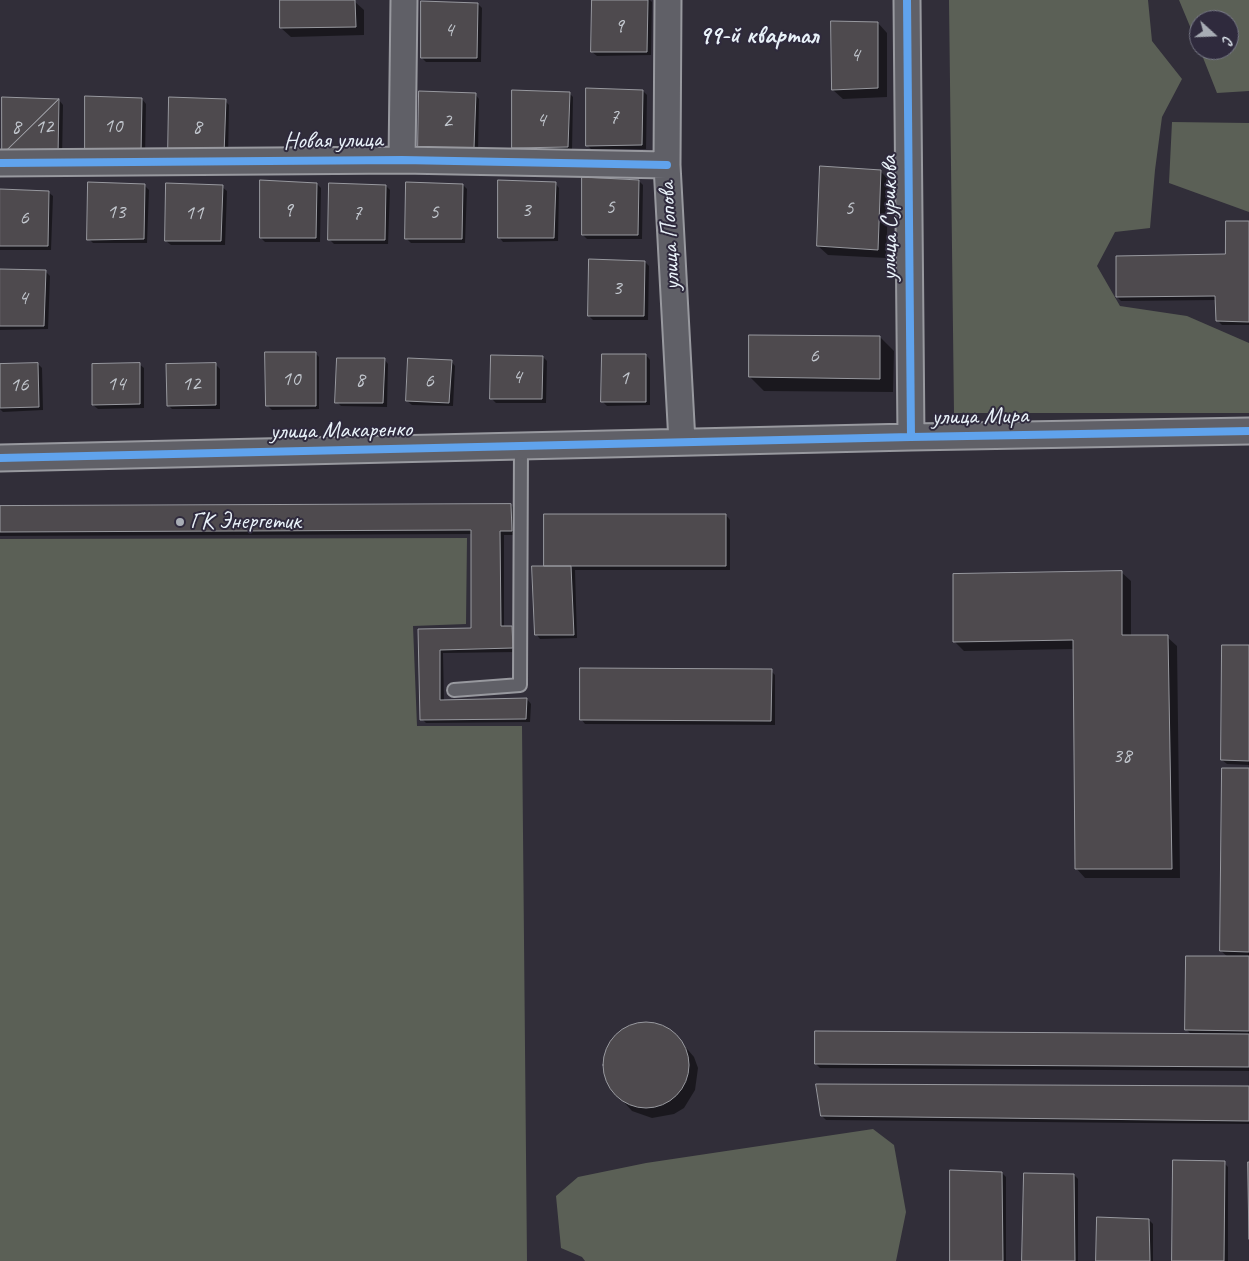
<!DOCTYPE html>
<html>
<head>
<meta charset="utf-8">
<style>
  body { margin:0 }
  #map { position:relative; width:1249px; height:1261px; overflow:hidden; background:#312e39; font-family:Caveat,sans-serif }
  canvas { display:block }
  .north { position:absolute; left:1189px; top:10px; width:50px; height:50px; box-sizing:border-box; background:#2f2a3d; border:1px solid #797a88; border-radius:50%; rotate:110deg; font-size:14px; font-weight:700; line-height:20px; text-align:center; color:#e8f1f8 }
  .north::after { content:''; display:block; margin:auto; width:18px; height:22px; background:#a8adb5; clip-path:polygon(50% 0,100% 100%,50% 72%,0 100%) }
</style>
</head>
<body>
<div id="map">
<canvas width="1249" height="1261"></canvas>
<div class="north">С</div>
</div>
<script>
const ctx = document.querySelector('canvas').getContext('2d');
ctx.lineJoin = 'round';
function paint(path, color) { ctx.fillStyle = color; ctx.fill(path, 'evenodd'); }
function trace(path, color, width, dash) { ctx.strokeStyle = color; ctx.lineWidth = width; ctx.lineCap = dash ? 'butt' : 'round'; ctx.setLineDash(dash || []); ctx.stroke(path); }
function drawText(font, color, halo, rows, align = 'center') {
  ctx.font = font + ' Caveat,sans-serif'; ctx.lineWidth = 4; ctx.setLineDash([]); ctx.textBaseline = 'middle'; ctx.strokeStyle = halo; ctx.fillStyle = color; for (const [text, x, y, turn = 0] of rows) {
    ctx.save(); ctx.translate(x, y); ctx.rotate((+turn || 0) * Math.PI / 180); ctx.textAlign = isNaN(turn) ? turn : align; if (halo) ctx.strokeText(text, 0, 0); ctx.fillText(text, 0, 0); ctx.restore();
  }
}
paint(new Path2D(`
  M 949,0 L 1148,0 L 1152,41 L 1182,79 L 1162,117 L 1155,170 L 1150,228 L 1115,232 L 1097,266 L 1120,306 L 1187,316 L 1249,343 L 1249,413 L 954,413 Z
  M 1179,0 L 1249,0 L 1249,91 L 1217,93 L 1200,50 L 1229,50 L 1229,20 L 1199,20 L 1199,48 Z
  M 1172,122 L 1249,123 L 1249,212 L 1169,183 Z
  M 467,538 L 466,624 L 413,626 L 417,726 L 522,726 L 527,1261 L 0,1261 L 0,539 Z
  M 873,1129 L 894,1145 L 906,1212 L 896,1261 L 585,1261 L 582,1257 L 561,1248 L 556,1196 L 578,1177 L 646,1163 Z`), '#5b6056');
paint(new Path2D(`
  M 281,0 L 354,1 L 364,10 L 364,35 L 291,37 L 281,28 Z
  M 593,0 L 650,0 L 652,2 L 651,55 L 597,56 L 592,52 Z
  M 478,4 L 482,8 L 481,62 L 426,62 L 422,58 Z
  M 878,23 L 887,33 L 887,97 L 843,99 L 833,90 Z
  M 643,91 L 647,95 L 646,149 L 591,149 L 587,145 Z
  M 569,93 L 573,97 L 572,151 L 518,151 L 513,147 Z
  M 475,94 L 479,99 L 478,152 L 424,152 Z
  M 142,99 L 146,104 L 145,157 L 90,158 Z
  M 59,100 L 63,105 L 62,160 L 7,158 Z
  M 225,101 L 229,105 L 228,159 L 174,159 Z
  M 880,171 L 889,180 L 886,258 L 828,255 L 818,246 Z
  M 639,181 L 643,185 L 642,239 L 587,239 L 583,235 Z
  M 555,183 L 559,188 L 558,241 L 503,242 L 499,237 Z
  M 317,184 L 321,188 L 320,242 L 265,242 L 261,238 Z
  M 144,185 L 149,190 L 147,243 L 93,243 L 89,239 Z
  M 463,185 L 467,189 L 465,243 L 411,243 L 407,239 Z
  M 386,186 L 390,190 L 388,244 L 334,244 L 330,240 Z
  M 222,187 L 227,191 L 225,245 L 171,245 L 166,241 Z
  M 0,190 L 48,192 L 53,196 L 51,250 L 0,250 Z
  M 1249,222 L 1249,325 L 1222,325 L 1218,321 L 1217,300 L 1121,301 L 1117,297 L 1226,255 Z
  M 645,262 L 649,266 L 648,320 L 593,320 L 589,316 Z
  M 0,270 L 45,271 L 50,276 L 48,329 L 0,330 Z
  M 880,337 L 894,351 L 893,392 L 764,391 L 750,377 Z
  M 315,353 L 319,357 L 319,409 L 272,410 L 268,406 Z
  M 646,355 L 650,360 L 650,405 L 607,406 L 602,401 Z
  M 543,357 L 547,361 L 546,403 L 496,403 L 491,398 Z
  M 384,359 L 388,364 L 387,407 L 341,406 L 337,402 Z
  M 451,361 L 455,366 L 453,406 L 412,405 L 407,401 Z
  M 38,364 L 42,368 L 43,410 L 3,412 L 0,409 L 0,365 Z
  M 139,364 L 144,368 L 144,408 L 98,409 L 93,405 Z
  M 216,365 L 220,369 L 220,409 L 172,409 L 168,405 Z
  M 511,505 L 515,509 L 515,535 L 504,535 L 504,628 L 512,628 L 516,632 L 517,652 L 443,653 L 444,701 L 527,699 L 531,704 L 530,722 L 426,723 L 422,719 L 419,631 L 472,629 L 472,534 L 0,536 L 0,507 Z
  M 726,515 L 730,520 L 730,570 L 575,570 L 577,638 L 540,639 L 536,634 L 545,567 Z
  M 1121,572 L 1131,581 L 1131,637 L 1167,637 L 1177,646 L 1180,878 L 1085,878 L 1076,868 L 1074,649 L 964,651 L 955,642 Z
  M 1249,646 L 1249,765 L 1227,764 L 1222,760 Z
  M 771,671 L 775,675 L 775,725 L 585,724 L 581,719 Z
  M 1249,769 L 1249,1071 L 820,1068 L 816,1064 L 1192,1035 L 1186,1029 L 1228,957 L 1221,951 Z
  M 651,1022 L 671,1030 L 694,1057 L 698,1068 L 695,1090 L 684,1108 L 674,1114 L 652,1118 L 632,1111 L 608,1084 L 604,1072 L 607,1051 L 619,1033 L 629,1027 Z
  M 1249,1087 L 1249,1124 L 826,1120 L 822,1116 Z
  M 1224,1163 L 1228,1167 L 1228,1261 L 1173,1261 Z
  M 1002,1173 L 1006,1177 L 1006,1261 L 951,1261 Z
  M 1074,1175 L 1078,1179 L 1078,1261 L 1024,1261 Z
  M 1149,1220 L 1153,1224 L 1153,1261 L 1098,1261 Z`), '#0007');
const building = new Path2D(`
  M 280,0 L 355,0 L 356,27 L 280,28 Z
  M 592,0 L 648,0 L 647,52 L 591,52 Z
  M 421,1 L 478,3 L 477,58 L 421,58 Z
  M 831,21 L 878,22 L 878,88 L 832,90 Z
  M 586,88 L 643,90 L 642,145 L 586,146 Z
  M 512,90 L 570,92 L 568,147 L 512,148 Z
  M 419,91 L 476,93 L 474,148 L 418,149 Z
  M 85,96 L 142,98 L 141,154 L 85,154 Z
  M 2,97 L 59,99 L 2,155 Z
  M 169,97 L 226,99 L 224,155 L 168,155 Z
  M 59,99 L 58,156 L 2,155 Z
  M 820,166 L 881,170 L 878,250 L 817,246 Z
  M 582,177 L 639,180 L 638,235 L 582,235 Z
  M 260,180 L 317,183 L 316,238 L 260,238 Z
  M 498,180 L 556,182 L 554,238 L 498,238 Z
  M 88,182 L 145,184 L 144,239 L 87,240 Z
  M 406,182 L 463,184 L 462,239 L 405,239 Z
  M 166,183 L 223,185 L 221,241 L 165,241 Z
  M 329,183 L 386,185 L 385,240 L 328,240 Z
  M 0,189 L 49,191 L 48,246 L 0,246 Z
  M 1226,221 L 1249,221 L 1249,322 L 1216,321 L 1215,296 L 1116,297 L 1116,256 L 1225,254 Z
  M 589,259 L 645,261 L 644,316 L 588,316 Z
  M 0,269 L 46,270 L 44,326 L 0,326 Z
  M 749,335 L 880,336 L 880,379 L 749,377 Z
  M 265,352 L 316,352 L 316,406 L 266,406 Z
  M 602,354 L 646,354 L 646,402 L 601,402 Z
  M 491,355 L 543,356 L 542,399 L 490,399 Z
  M 337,358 L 385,358 L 383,403 L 335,403 Z
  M 408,358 L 452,360 L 449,403 L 406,401 Z
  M 38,363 L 39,407 L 0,408 L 0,364 Z
  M 140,363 L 140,404 L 92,405 L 92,364 Z
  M 216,363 L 216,405 L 167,406 L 166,364 Z
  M 511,504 L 512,531 L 500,531 L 501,626 L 512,626 L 513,648 L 440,650 L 440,700 L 527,698 L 526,719 L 420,720 L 418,629 L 471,628 L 471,530 L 0,532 L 0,506 Z
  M 544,514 L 726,514 L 726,566 L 544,566 Z
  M 532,566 L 571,566 L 574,635 L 535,635 Z
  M 1122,571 L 1122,635 L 1168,635 L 1172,869 L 1075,869 L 1073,640 L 953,642 L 953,574 Z
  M 1222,645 L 1249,645 L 1249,761 L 1221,760 Z
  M 580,668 L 772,669 L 771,721 L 580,720 Z
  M 1222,768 L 1249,768 L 1249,952 L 1220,951 Z
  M 1186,956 L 1249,956 L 1249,1031 L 1185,1030 Z
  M603 1065a43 43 0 1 1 86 0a43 43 0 1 1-86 0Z
  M 815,1031 L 1249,1034 L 1249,1067 L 815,1064 Z
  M 816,1084 L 1249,1086 L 1249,1121 L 821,1116 Z
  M 1173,1160 L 1225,1161 L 1224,1261 L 1172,1261 Z
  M 1248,1162 L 1249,1162 L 1249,1239 Z
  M 950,1170 L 1002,1172 L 1003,1261 L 950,1261 Z
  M 1024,1173 L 1074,1174 L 1075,1261 L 1022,1261 Z
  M 1097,1217 L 1149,1219 L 1150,1261 L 1096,1261 Z`);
paint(building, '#4e4a4e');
trace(building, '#98999f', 1);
const service = new Path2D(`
  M 454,690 L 520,685 L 521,445`);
const minor = new Path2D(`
  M 668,0 L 667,165 L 682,442
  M 907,0 L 911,437
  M 402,160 L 404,0
  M 0,163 L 402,160 L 667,165
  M 0,458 L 911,437 L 1249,431`);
trace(service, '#98999f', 16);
trace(minor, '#98999f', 29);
trace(service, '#606067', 12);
trace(minor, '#606067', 25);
trace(new Path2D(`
  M 907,0 L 911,437
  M 0,163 L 402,160 L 667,165
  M 0,458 L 911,437 L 1249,431`), '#60a3ed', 8);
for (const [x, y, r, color] of [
  [180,522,5,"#a8adb5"]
]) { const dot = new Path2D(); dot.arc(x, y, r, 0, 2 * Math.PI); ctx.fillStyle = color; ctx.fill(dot); trace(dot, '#2f2a3d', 2); }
drawText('21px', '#c2c7ce', null, [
  ["9",619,26],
  ["4",449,30],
  ["4",855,55],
  ["7",614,117],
  ["4",541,120],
  ["2",447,121],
  ["10",113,126],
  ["8",16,127],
  ["12",44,127],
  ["8",197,127],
  ["5",610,207],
  ["5",849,208],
  ["9",288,210],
  ["3",526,210],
  ["13",116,212],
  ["5",434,212],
  ["11",194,213],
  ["7",357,213],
  ["6",24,218],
  ["3",617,288],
  ["4",23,298],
  ["6",814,356],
  ["4",517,377],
  ["1",624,378],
  ["10",291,379],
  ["8",360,380],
  ["6",429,381],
  ["14",116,384],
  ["12",191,384],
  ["16",19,385],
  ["38",1122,756]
]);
drawText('24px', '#e8f1f8', '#2f2a3d', [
  ["Новая улица",333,141,-1],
  ["улица Сурикова",890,218,-90],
  ["улица Попова",670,236,-93],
  ["улица Мира",980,417,-1],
  ["улица Макаренко",341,431,-1]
]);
drawText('24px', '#e8f1f8', '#2f2a3d', [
  ["ГК Энергетик",190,522]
], 'left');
drawText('bold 25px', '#e8f1f8', '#2f2a3d', [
  ["99-й квартал",759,36]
]);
</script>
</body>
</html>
